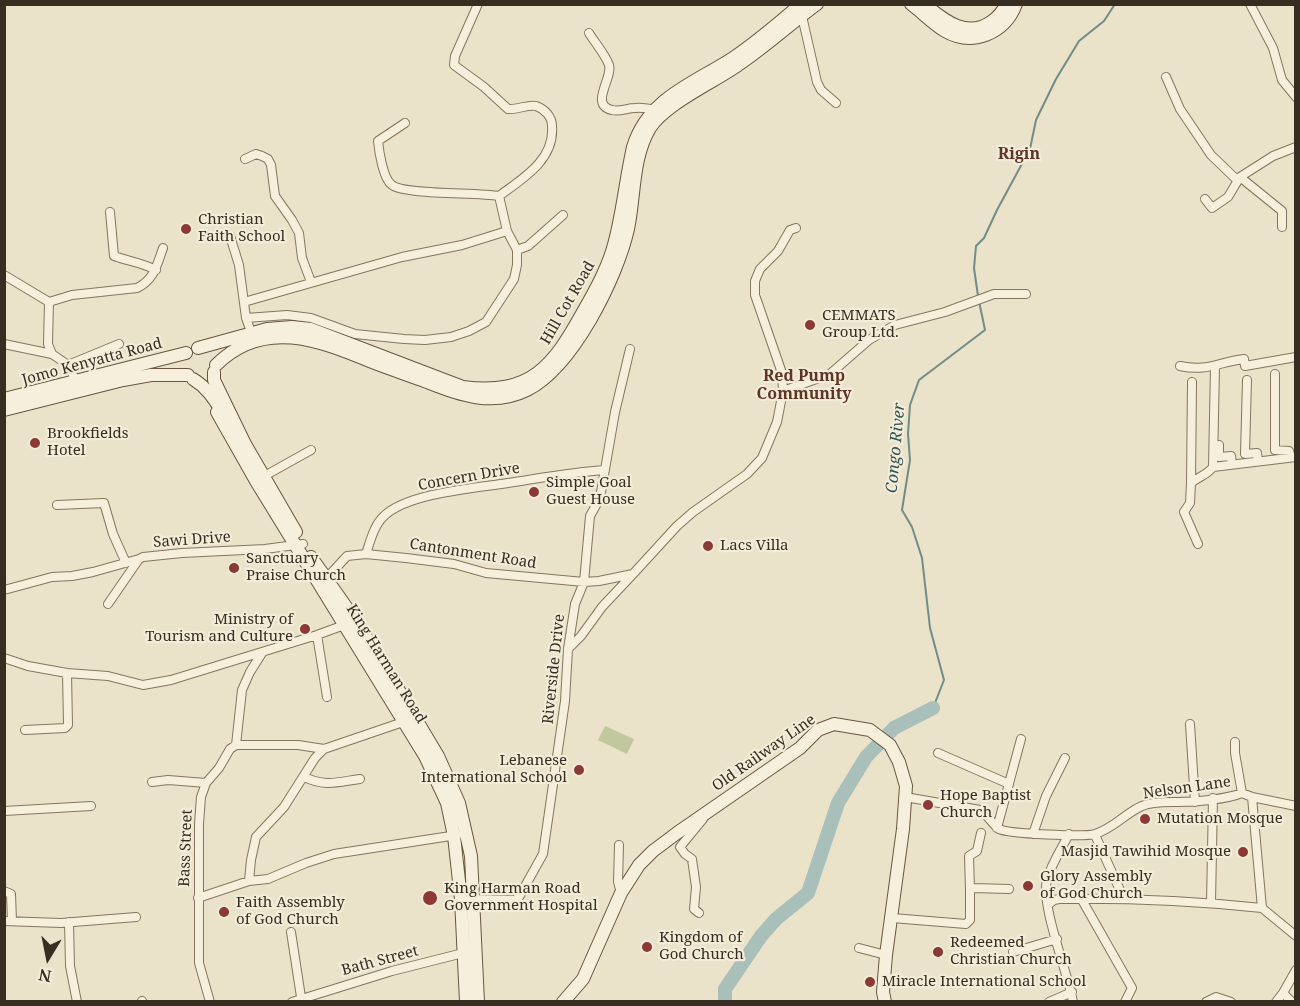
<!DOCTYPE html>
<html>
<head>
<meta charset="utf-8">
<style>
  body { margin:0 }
  #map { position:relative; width:1300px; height:1006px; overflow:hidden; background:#eae2c9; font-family:"Noto Serif",serif }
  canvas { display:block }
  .frame { position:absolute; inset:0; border:6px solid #372d21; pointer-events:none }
  .north { position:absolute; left:18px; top:928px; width:60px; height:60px; -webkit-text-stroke:4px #f2ecd8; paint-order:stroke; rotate:190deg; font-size:16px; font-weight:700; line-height:24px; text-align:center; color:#372d21 }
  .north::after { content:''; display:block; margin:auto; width:21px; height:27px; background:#372d21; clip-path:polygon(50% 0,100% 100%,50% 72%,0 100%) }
</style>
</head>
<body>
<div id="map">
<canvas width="1300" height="1006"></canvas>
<div class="frame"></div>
<div class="north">N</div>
</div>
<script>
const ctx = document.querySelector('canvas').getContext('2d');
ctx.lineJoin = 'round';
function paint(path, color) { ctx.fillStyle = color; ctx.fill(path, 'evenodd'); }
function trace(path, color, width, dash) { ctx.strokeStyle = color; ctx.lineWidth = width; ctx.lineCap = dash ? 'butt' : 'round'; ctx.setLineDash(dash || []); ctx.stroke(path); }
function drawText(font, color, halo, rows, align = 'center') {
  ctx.font = font + ' "Noto Serif",serif'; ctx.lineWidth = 4.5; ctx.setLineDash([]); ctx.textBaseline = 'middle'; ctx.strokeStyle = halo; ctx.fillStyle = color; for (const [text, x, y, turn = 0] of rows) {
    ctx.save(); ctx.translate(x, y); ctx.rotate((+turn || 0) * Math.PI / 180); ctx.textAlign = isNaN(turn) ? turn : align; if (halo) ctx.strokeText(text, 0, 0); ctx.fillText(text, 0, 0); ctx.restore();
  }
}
paint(new Path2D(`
  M 605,726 L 634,739 L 627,754 L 598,740 Z`), '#c1c89e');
trace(new Path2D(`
  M 978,296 L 974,268 L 976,246 L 984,238 L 997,210 L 1030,149 L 1036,120 L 1056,79 L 1079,41 L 1104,21 L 1115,4
  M 933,708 L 944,680 L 930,628 L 922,558 L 912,527 L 902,510 L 910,460 L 908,434 L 910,405 L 919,380 L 985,330 L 979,301`), '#708d87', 2);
trace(new Path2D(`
  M 725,1002 L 725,989 L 761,936 L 776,919 L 808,893 L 838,803 L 866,757 L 894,728 L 933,708`), '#a9bfb9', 14);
const street = new Path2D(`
  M 478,4 L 455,56 L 454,65 L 484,87 L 508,109 C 518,110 528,104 536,106 C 545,109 552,117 552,126 C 555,160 522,179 499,196
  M 1250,4 L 1273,48 L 1282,80 L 1296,97
  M 802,16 L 817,82 L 821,90 L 836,103
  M 589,33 C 595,43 605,54 609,65 C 613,78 589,105 612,110 C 620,112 627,108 635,108 C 642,107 648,109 654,109
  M 1166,77 L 1180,109 L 1211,155 L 1237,180
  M 405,123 L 378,141 C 379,151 383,179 392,185 C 404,195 478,192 499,196
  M 245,159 L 256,154 L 262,156 L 268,159 L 271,165 L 275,196 L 292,220 L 299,233 L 302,258 L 311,282
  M 1240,177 L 1282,211 L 1282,227
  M 1205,199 L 1212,208 L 1228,197 L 1240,177 L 1273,156 L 1296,147
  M 110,212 L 114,256 C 128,261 143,263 156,270
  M 230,236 L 239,265 L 246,318 L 251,332
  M 517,250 L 528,246 L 563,215
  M 4,275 L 49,302 L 48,344 L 52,354 L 68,365 L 76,381
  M 49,302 L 72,295 L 137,288 C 154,280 157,265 163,248
  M 244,302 L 402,257 L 462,245 L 507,231
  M 246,318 L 287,315 L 311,318 L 355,334 L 404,339 L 425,340 L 451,337 L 469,331 L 486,322 L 514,279 L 517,265 L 517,250 L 507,231 L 499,196
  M 4,344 L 52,354
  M 68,365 L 119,344
  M 1180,366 C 1207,372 1218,362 1244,359 L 1245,366 L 1296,357
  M 1275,374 L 1275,450 L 1289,451 L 1291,457
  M 1247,380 L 1245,454 L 1257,453 L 1258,461
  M 783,391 L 830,374 L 869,340 L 895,325 L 945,312 L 994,294 L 1026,294
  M 1219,445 L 1219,457 L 1231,456 L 1232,464
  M 1213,467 L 1215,367
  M 259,479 L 311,450
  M 1191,483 L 1192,382
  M 57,505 L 104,503 L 113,534 L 126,563
  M 1198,544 L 1184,512 L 1190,503 L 1191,483 C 1199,476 1206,476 1213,467 L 1296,457
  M 366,554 C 370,542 374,525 384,516 C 408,493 475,488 508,483 C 541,478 572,472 605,470
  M 324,581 L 347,556 L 366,554 L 406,558 L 454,564 L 486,573 L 584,582 L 599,581 L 633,574 L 677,526 L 693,512 L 747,474 L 762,458 L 777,422 L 783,391 L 782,373 L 755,295 L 755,281 L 760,269 L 778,251 L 790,230 L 796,228
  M 4,590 L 52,577 L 72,576 L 93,572 L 139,559
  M 108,604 L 139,559 L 143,557 L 182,553 L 265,549 L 303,544
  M 317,635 L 327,697
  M 568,649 L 581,636 L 602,607 L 633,574
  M 4,658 L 28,666 L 67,673 L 108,676 L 143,685 L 171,680 L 317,635 L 347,624
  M 1190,724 L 1195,802
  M 25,730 L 65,728 L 68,725 L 67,673
  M 1235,742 L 1235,753 L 1242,793
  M 236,745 L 242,690 L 250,672 L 262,653
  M 938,753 L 1009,784
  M 304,777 C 326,787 337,782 360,779
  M 152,782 L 168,780 L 206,783
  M 905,797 L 980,810 C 988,815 992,824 999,829 C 1009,834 1085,837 1095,834 C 1113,829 1127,812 1142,806 C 1153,801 1168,802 1179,802 C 1197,802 1227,799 1242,793 L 1252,797 L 1296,806
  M 1252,797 L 1262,908 L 1296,936
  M 4,811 L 91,806
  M 997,828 L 1021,739
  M 1033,834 L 1046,796 L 1065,758
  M 1069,834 C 1062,848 1051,864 1047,880 C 1040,904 1068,973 1073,1002
  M 1095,835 L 1124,899
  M 619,845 L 618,882 L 621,893
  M 249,881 L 251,860 L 256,837 L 284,807 L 315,758 L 324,749
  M 970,890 L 969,856 L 977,851 L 981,833
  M 4,891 L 11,894 L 12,921
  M 198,898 L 249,881 L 268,879 L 306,863 L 334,854 L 457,835
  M 470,899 L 515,900 L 519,897 L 543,854 L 565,701 L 568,649 L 575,604 L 584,582 L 590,516 L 600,498 L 615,412 L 630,349
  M 1082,900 L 1132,988 L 1125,1002
  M 1211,903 L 1213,798
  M 1048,905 L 1054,900 L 1059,899 C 1127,898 1194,901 1262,908
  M 699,913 L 694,909 L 696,887 L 692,859 L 685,854 L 680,847 L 703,819
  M 892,918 L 966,924 L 970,920 L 970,890 L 973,888 L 1009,889
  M 4,921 L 61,923 L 136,917
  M 69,922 L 70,966 L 77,1002
  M 291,932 L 301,997
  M 859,948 L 886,955
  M 1013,952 L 1057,939
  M 1283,993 L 1292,1002
  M 142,1002 L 142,1001
  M 210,1002 L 199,963 L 199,824 L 201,797 L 206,783 L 219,768 L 230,749 L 236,745 L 298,745 L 324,749 L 409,720
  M 292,1002 L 392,971 L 467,952
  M 1049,1002 L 1072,992
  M 1206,1002 L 1216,997 L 1231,1002
  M 1276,1002 L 1283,993 L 1296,970`);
const secondary = new Path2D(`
  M 911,4 C 923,13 933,24 945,31 C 973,47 1005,33 1016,4
  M 928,7 C 946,22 968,38 991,22 C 998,17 1003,12 1006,4
  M 198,348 L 267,329 L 292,327 L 311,329 L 463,387 C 531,396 553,366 583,312 C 596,289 609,266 615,241 C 623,210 626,178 633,147 C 648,98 693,84 733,58 C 757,42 779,23 801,4
  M 216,365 C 263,318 319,340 372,362 C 390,369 408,375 427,382 C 459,395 493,407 527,390 C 573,367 617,278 628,229 C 635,196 632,158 650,128 C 665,104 714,82 738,65 C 765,47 790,24 817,4
  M 214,372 L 214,380 L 245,444 L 296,532
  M 193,379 C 206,387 213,397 221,410 L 217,412 L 256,481 L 425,756 L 447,803 L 454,836 L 461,899 L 466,1002
  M 4,399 L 186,353
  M 4,410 L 123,380 L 151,375 L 188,375
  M 311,557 L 356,621 L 395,684 L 438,756 L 459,803 L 471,856 L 478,1002
  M 563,1002 L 583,979 L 621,893 L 639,865 L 653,851 L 677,833 L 800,748 L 818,730 L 834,724 L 870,730 L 890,745 L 899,762 L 906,786 L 903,829 L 886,955 L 883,992 L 885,1002`);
trace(street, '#85755f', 10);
trace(secondary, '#675642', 14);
trace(street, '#f6efdc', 8);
trace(secondary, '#f6efdc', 12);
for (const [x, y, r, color] of [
  [186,229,6,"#8e3835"],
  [810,325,6,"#8e3835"],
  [35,443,6,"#8e3835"],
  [534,492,6,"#8e3835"],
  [708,546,6,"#8e3835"],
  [234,568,6,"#8e3835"],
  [305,629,6,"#8e3835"],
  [579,770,6,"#8e3835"],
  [928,805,6,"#8e3835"],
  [1145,819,6,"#8e3835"],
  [1243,852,6,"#8e3835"],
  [1028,886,6,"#8e3835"],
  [430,898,8,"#8e3835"],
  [224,912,6,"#8e3835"],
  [647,947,6,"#8e3835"],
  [938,952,6,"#8e3835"],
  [870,982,6,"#8e3835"]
]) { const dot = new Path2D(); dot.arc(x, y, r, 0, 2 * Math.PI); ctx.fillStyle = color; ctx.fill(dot); trace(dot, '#f2ecd8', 2); }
drawText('15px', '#372d21', '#f2ecd8', [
  ["Christian",198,220],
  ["Faith School",198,237],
  ["CEMMATS",822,316],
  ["Group Ltd.",822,333],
  ["Brookfields",47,434],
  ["Hotel",47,451],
  ["Simple Goal",546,483],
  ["Guest House",546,500],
  ["Lacs Villa",720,546],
  ["Sanctuary",246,559],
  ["Praise Church",246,576],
  ["Ministry of",293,620,"right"],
  ["Tourism and Culture",293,637,"right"],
  ["Lebanese",567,761,"right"],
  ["International School",567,778,"right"],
  ["Hope Baptist",940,796],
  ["Church",940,813],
  ["Mutation Mosque",1157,819],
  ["Masjid Tawihid Mosque",1231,852,"right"],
  ["Glory Assembly",1040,877],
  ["of God Church",1040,894],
  ["King Harman Road",444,889],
  ["Government Hospital",444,906],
  ["Faith Assembly",236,903],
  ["of God Church",236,920],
  ["Kingdom of",659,938],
  ["God Church",659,955],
  ["Redeemed",950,943],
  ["Christian Church",950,960],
  ["Miracle International School",882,982]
], 'left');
drawText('15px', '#372d21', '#f2ecd8', [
  ["Hill Cot Road",568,303,-60],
  ["Jomo Kenyatta Road",92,362,-15],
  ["Concern Drive",469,477,-10],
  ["Sawi Drive",192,540,-4],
  ["Cantonment Road",473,554,9],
  ["King Harman Road",386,664,58],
  ["Riverside Drive",554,669,-84],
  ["Old Railway Line",764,753,-35],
  ["Nelson Lane",1187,788,-8],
  ["Bass Street",186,848,-88],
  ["Bath Street",380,961,-15]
]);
drawText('bold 16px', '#5f3425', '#f2ecd8', [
  ["Rigin",1019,154],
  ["Red Pump",804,376],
  ["Community",804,394]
]);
drawText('italic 16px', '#325554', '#f2ecd8', [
  ["Congo River",896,448,-85]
]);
</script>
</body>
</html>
